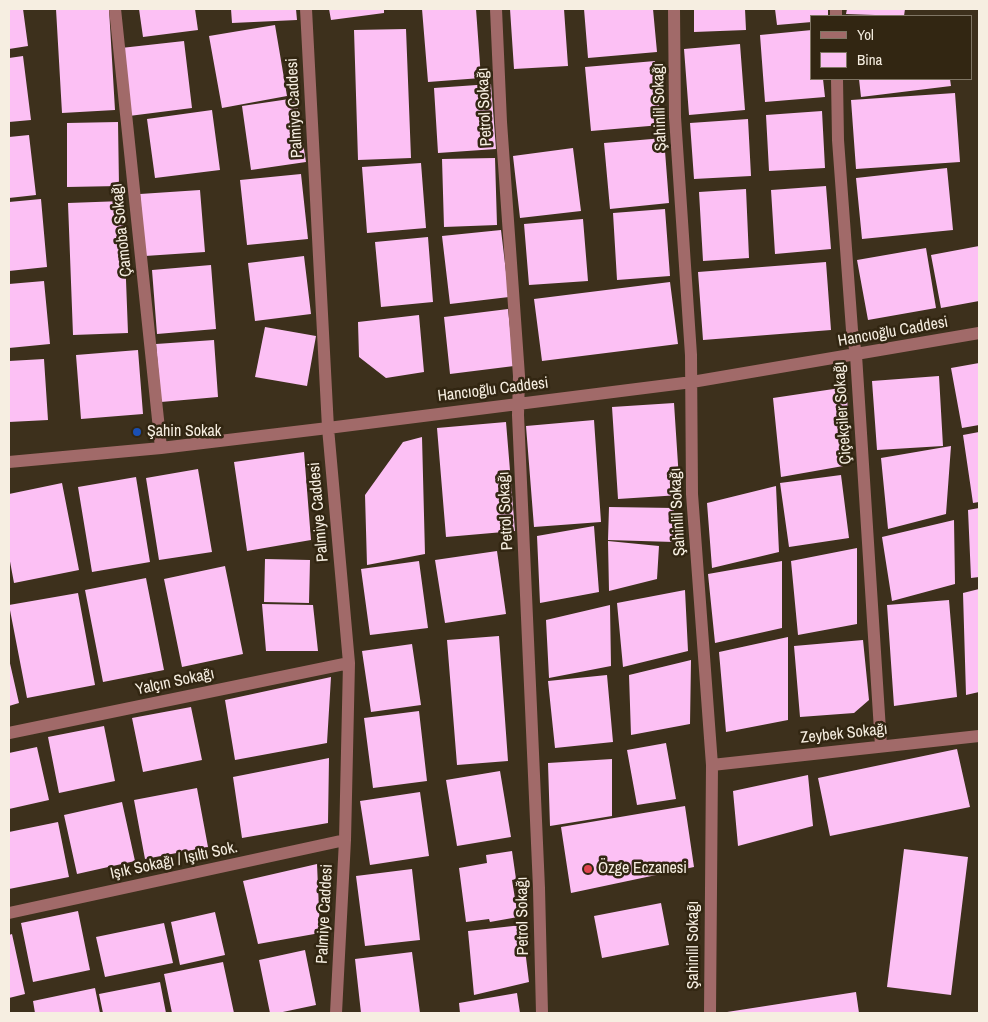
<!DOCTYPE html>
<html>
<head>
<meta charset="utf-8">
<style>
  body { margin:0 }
  #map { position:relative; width:988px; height:1022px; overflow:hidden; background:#3d301c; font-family:"Archivo Narrow",sans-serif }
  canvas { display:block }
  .frame { position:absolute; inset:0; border:10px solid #f6eee1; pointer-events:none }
  .legend { position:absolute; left:810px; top:15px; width:162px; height:65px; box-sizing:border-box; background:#322612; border:1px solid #807665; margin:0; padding:6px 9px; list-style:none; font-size:15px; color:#f6eee1 }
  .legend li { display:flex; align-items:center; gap:10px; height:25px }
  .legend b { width:25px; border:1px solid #807665 }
</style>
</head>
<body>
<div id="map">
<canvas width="988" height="1022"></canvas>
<div class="frame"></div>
<ul class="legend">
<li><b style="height:6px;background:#a16a69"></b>Yol</li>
<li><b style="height:14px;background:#fcc0f4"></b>Bina</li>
</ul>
</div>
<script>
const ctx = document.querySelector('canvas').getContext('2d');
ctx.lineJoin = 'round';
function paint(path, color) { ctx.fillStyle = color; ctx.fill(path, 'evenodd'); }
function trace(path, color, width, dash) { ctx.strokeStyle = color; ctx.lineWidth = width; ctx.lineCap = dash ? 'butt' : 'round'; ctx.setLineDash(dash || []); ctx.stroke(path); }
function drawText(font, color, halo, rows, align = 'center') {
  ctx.font = font + ' "Archivo Narrow",sans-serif'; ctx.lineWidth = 5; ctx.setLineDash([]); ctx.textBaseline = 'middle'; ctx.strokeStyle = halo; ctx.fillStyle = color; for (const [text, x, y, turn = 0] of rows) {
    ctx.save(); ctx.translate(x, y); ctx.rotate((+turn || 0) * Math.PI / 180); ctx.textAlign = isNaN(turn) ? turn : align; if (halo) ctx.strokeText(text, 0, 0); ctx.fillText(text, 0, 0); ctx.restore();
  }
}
paint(new Path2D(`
  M 9,9 L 23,9 L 28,46 L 9,49 Z
  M 56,9 L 109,9 L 115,110 L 62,113 Z
  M 139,9 L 195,9 L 198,30 L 143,37 Z
  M 231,9 L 296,9 L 297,20 L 232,23 Z
  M 329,9 L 384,9 L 384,13 L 331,20 Z
  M 422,9 L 476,9 L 481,78 L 428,82 Z
  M 510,9 L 564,9 L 568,66 L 514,69 Z
  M 584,9 L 653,9 L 657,52 L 588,58 Z
  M 694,9 L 745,9 L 746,30 L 694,32 Z
  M 775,9 L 828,9 L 828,16 L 812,16 L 812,22 L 777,25 Z
  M 847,9 L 905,9 L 904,16 L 846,14 Z
  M 275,25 L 287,96 L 222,108 L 209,36 Z
  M 406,29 L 411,158 L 358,160 L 354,30 Z
  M 812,30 L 812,79 L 823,79 L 825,97 L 765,102 L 760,35 Z
  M 184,41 L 192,108 L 129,116 L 121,48 Z
  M 740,44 L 745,110 L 689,115 L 684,49 Z
  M 23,56 L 31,120 L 9,122 L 9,58 Z
  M 655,61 L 661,125 L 591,131 L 585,67 Z
  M 859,79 L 950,79 L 951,86 L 861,97 Z
  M 491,84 L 496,149 L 438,153 L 434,88 Z
  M 955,93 L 960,162 L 856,169 L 851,100 Z
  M 296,98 L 306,162 L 251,170 L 242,106 Z
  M 212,110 L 220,170 L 155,178 L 147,119 Z
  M 822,111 L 825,168 L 769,171 L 766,115 Z
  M 748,119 L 751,176 L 694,179 L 690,123 Z
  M 118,122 L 119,186 L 67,187 L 67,123 Z
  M 29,135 L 36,195 L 9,198 L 9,137 Z
  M 664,138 L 669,203 L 610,209 L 604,143 Z
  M 573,148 L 581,211 L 520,218 L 513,156 Z
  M 495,158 L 497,225 L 444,227 L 442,159 Z
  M 421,163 L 426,228 L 367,233 L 362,167 Z
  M 947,168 L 953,230 L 862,239 L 856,178 Z
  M 301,174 L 308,239 L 247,245 L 240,180 Z
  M 826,186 L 831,249 L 775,254 L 771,190 Z
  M 746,189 L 749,258 L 703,261 L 699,192 Z
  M 200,190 L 205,252 L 145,256 L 140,194 Z
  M 41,199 L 47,267 L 9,271 L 9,202 Z
  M 123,201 L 128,333 L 73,335 L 68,203 Z
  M 665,209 L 670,276 L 617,280 L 613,213 Z
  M 583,219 L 588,281 L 529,285 L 524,224 Z
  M 501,230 L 509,297 L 450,304 L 442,236 Z
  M 428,237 L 433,302 L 381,307 L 375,242 Z
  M 979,246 L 979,301 L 941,308 L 931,255 Z
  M 926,248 L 936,308 L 868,320 L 857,260 Z
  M 304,256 L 311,314 L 255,321 L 248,263 Z
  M 826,262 L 831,330 L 703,340 L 698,272 Z
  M 211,265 L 216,329 L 157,334 L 152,270 Z
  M 44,281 L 50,344 L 9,348 L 9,284 Z
  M 670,282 L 678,344 L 542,361 L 534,299 Z
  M 508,309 L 514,366 L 450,374 L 444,317 Z
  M 419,315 L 424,372 L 386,378 L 359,357 L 358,322 Z
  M 265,327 L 316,336 L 307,386 L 255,377 Z
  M 214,340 L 218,397 L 161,402 L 156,344 Z
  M 138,350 L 143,414 L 81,419 L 76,355 Z
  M 44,359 L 48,420 L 9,422 L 9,361 Z
  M 979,363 L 979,425 L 962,428 L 951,368 Z
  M 939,376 L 943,446 L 877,450 L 872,381 Z
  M 847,387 L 849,465 L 781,477 L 773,398 Z
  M 674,403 L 680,495 L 618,499 L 612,407 Z
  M 594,420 L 601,522 L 534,527 L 526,426 Z
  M 506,422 L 515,531 L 446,537 L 437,428 Z
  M 979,432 L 979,502 L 973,503 L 963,435 Z
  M 422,437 L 425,554 L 367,565 L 365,495 L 403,442 Z
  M 951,446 L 946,514 L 888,529 L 881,458 Z
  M 304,452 L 311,540 L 247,551 L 234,462 Z
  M 198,469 L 212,552 L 159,560 L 146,478 Z
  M 841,475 L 849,538 L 789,547 L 780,483 Z
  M 136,477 L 150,562 L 92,572 L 78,487 Z
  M 62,483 L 79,570 L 14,583 L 9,556 L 9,494 Z
  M 776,486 L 779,552 L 712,568 L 707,503 Z
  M 609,507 L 674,508 L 674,542 L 608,540 Z
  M 979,508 L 979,577 L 971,578 L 968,510 Z
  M 954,520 L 955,584 L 892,601 L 882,537 Z
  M 594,526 L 599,592 L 540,603 L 537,536 Z
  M 608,541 L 659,546 L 657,579 L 609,591 Z
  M 857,548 L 857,624 L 798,635 L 791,561 Z
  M 497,551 L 506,614 L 445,623 L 435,560 Z
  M 265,559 L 310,560 L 309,603 L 264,602 Z
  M 419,561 L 428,628 L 370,635 L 361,569 Z
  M 782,561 L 782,628 L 715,643 L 708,574 Z
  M 225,566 L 243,654 L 182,667 L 164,579 Z
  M 146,578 L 164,670 L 103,682 L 85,590 Z
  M 979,589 L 979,692 L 966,695 L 963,593 Z
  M 685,590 L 688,651 L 623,667 L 617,603 Z
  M 78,593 L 95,685 L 27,698 L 9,605 Z
  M 949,600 L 957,697 L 894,706 L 887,605 Z
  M 262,604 L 313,605 L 318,651 L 266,651 Z
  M 610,605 L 611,666 L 549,678 L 546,620 Z
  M 499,636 L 508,761 L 457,765 L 447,640 Z
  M 788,637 L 788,720 L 726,732 L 719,652 Z
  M 863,640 L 869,700 L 854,713 L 800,717 L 794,646 Z
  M 412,644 L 421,705 L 371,712 L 362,651 Z
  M 9,659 L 19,703 L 9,706 Z
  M 691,660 L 690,724 L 631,735 L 629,675 Z
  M 607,675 L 613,742 L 555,748 L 548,681 Z
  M 331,677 L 327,743 L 235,760 L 225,700 Z
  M 191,707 L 202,760 L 143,772 L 132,718 Z
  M 419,711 L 427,781 L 373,788 L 364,718 Z
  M 104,726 L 115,781 L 59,793 L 48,737 Z
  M 666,743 L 676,799 L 637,805 L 627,750 Z
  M 37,747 L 49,800 L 9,809 L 9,753 Z
  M 957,749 L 970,807 L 830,836 L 818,778 Z
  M 329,758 L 328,823 L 242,838 L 233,777 Z
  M 612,759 L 612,816 L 550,826 L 548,763 Z
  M 500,771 L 511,837 L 457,846 L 446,780 Z
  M 808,775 L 813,826 L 738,846 L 733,791 Z
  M 197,788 L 208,847 L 145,859 L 134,800 Z
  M 420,792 L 429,856 L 370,865 L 360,801 Z
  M 122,802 L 135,861 L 77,874 L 64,815 Z
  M 685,806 L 694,867 L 571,893 L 561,827 Z
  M 58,822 L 69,877 L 9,889 L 9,832 Z
  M 904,849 L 968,857 L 951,995 L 887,987 Z
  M 512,851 L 516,879 L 512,880 L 518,917 L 490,922 L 489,919 L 466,922 L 459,868 L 487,863 L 486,855 Z
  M 317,864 L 320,933 L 258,944 L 243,881 Z
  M 412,869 L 420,940 L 365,946 L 356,876 Z
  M 661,903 L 669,945 L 602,958 L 594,916 Z
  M 78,911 L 90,970 L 33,982 L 21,923 Z
  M 215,912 L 225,955 L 180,965 L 171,922 Z
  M 164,923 L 173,963 L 105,977 L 96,937 Z
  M 522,925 L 529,982 L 474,995 L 468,931 Z
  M 12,934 L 25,994 L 9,998 L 9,935 Z
  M 305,950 L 316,1005 L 278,1013 L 270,1013 L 259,960 Z
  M 412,952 L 420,1013 L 361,1013 L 355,959 Z
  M 223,962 L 234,1013 L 172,1013 L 164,974 Z
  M 160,982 L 166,1013 L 103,1013 L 99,994 Z
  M 95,988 L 100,1013 L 35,1013 L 33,1001 Z
  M 856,992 L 859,1013 L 727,1013 L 727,1012 Z
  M 517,993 L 520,1013 L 460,1013 L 459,1003 Z`), '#fcc0f4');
trace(new Path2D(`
  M 115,9 L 161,448
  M 306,9 L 328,428 L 349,663 L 345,840 L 336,1013
  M 496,9 L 501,122 L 519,376 L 518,415 L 539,888 L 542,1013
  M 674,9 L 675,117 L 691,355 L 692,494 L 712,765 L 710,1013
  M 836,9 L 836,16
  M 837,79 L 838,140 L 852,330 L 856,355 L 881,746
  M 9,462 L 161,448 L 328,428 L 692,382 L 979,333
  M 9,733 L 349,663
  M 712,765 L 979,736
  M 9,913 L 345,840`), '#a16a69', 12);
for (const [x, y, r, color] of [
  [137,432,5,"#1a4fb4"],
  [588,869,5,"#e0444e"]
]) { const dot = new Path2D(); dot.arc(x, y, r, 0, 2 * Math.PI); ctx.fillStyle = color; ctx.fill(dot); trace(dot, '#322612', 2); }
drawText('16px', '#f6eee1', '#322612', [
  ["Petrol Sokağı",485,107,-93],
  ["Şahinlil Sokağı",660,107,-92],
  ["Palmiye Caddesi",295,108,-93],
  ["Çamoba Sokağı",122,230,-96],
  ["Hancıoğlu Caddesi",893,332,-10],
  ["Hancıoğlu Caddesi",493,390,-7],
  ["Çiçekçiler Sokağı",843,413,-94],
  ["Petrol Sokağı",506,511,-93],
  ["Palmiye Caddesi",319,512,-95],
  ["Şahinlil Sokağı",678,512,-93],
  ["Yalçın Sokağı",175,682,-12],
  ["Zeybek Sokağı",844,734,-6],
  ["Işık Sokağı / Işıltı Sok.",174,861,-12],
  ["Palmiye Caddesi",325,914,-87],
  ["Petrol Sokağı",523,916,-91],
  ["Şahinlil Sokağı",694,945,-90]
]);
drawText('16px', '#f6eee1', '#322612', [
  ["Şahin Sokak",147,432],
  ["Özge Eczanesi",598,869]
], 'left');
</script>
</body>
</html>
